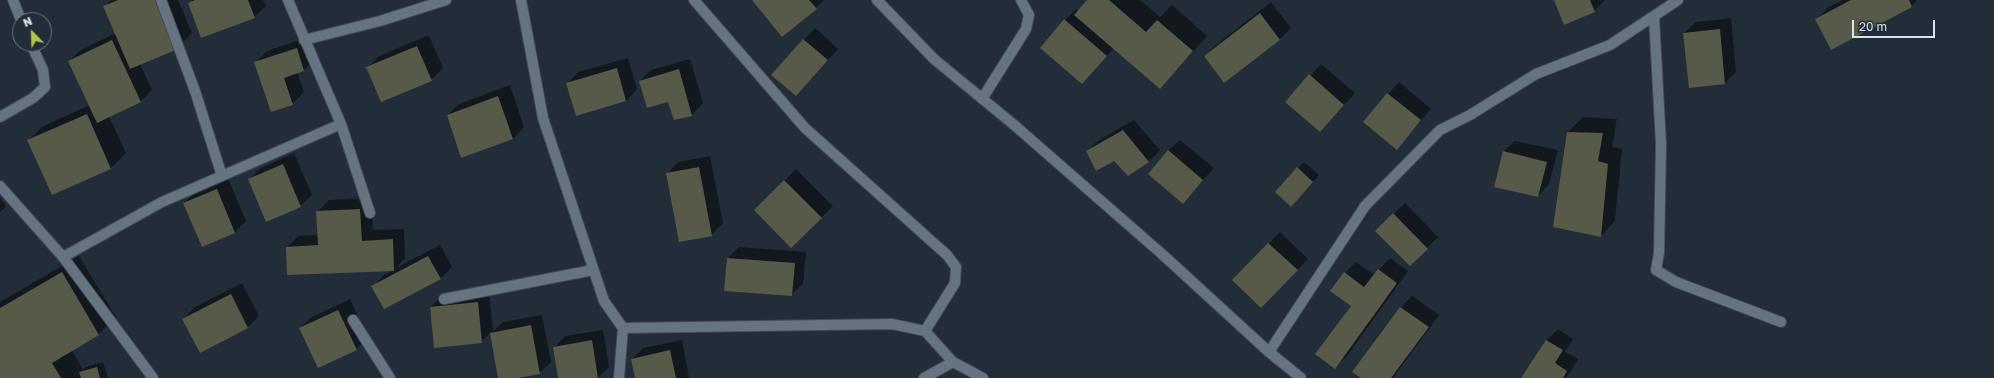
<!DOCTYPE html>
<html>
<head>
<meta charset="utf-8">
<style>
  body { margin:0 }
  #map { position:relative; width:1994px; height:378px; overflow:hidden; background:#222d39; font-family:"Golos Text",sans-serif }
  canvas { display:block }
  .north { position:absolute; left:12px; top:12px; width:40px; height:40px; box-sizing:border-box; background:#222d39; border:1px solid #6c7580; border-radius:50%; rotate:337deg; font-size:11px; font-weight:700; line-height:16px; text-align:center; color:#dbe2ea }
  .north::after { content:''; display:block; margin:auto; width:14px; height:18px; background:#b4c24a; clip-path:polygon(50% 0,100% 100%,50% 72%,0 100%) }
  .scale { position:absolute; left:1852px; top:20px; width:83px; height:18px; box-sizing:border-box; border:2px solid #dbe2ea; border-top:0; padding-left:5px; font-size:12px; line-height:14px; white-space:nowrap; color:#dbe2ea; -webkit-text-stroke:3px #222d39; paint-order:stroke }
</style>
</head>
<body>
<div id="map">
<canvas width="1994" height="378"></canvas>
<div class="north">N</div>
<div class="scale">20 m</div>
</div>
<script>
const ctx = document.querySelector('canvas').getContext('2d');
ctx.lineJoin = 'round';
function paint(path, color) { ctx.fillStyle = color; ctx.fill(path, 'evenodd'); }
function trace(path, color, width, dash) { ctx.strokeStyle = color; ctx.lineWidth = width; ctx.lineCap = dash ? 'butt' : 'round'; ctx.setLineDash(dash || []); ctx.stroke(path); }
paint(new Path2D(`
  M 111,0 L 178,0 L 192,33 L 177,48 L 140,64 L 152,90 L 141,101 L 109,116 L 126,153 L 111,168 L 52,194 L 29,140 L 43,126 L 90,105 L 69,61 L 81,50 L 116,33 L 105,6 Z
  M 192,0 L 263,0 L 266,6 L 254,17 L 189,3 Z
  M 753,0 L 824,0 L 816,8 Z
  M 1088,0 L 1140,0 L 1160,17 L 1172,5 L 1207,36 L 1160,88 L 1114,48 L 1082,83 L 1041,48 L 1065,20 L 1076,9 L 1079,11 Z
  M 1555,0 L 1605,0 L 1594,11 Z
  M 1843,0 L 1917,0 L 1912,6 L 1832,49 L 1816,20 L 1827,8 Z
  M 1271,2 L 1291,28 L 1280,39 L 1225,82 L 1205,56 L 1216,45 Z
  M 1731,18 L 1736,72 L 1725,83 L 1684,33 L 1696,22 Z
  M 815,28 L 838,49 L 796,95 L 773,75 Z
  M 429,35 L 443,68 L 431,80 L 367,68 L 379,56 Z
  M 308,37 L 315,59 L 304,70 L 297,72 L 304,92 L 292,104 L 255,63 L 267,51 Z
  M 628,58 L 637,89 L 626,101 L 567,84 L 578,72 Z
  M 690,59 L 703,103 L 692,115 L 640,81 L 651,70 Z
  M 1321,64 L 1355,93 L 1320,131 L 1287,102 Z
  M 1399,82 L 1431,109 L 1397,148 L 1388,94 Z
  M 510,85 L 524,127 L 513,139 L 448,115 L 459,104 Z
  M 1583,117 L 1617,119 L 1612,147 L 1622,149 L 1615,221 L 1601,236 L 1568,132 Z
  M 1134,120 L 1160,150 L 1149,161 L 1128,175 L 1114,160 L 1087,151 L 1099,140 Z
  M 1180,140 L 1214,168 L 1183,202 L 1168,151 Z
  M 1515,141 L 1558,150 L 1549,184 L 1538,196 L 1503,152 Z
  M 294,153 L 312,195 L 300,206 L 249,179 L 261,168 Z
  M 710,156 L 723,223 L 711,235 L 667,174 L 678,162 Z
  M 1304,162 L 1319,175 L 1297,199 L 1298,168 Z
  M 796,169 L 833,206 L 821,218 L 755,210 Z
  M 228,178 L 246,221 L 235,232 L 203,246 L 184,203 L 196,192 Z
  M 0,198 L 6,206 L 0,212 Z
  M 371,198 L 373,230 L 404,229 L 405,258 L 396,268 L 440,245 L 452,267 L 440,279 L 373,286 L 384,275 L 394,270 L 287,247 L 298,236 L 318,235 L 318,211 L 329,200 Z
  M 1405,203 L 1438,237 L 1410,265 L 1376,231 Z
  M 1280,232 L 1308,259 L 1261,307 L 1234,280 Z
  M 739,247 L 806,252 L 803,284 L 791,295 L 728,258 Z
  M 79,256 L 116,317 L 99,334 L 72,350 L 83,370 L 86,367 L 103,362 L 108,378 L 0,378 L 0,302 Z
  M 1390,258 L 1408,271 L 1347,356 L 1335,367 L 1352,305 L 1345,273 L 1356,262 L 1374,275 Z
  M 242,283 L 259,316 L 248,327 L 183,319 L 195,307 Z
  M 489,291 L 493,331 L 503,322 L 542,315 L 551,362 L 539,373 L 513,378 L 499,378 L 491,332 L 481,342 L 431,307 L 442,296 Z
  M 1412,296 L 1439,315 L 1393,378 L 1362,378 L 1354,371 L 1401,307 Z
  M 350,299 L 368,338 L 356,349 L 300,328 L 312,317 Z
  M 1558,329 L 1573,339 L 1565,352 L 1578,359 L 1566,378 L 1523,378 L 1547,340 Z
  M 603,330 L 609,367 L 598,378 L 559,378 L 554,348 L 565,336 Z
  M 682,340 L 689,378 L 636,378 L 632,359 L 643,348 Z`), '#0007');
paint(new Path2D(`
  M 118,0 L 157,0 L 178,49 L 130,69 L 103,6 Z
  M 195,0 L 248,0 L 255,18 L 201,38 L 188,3 Z
  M 752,0 L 809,0 L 817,9 L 782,37 Z
  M 1087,0 L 1109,0 L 1146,32 L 1157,20 L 1193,51 L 1160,89 L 1074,15 Z
  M 1554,0 L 1590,0 L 1595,12 L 1564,25 Z
  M 1851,0 L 1909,0 L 1912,7 L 1831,50 L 1815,19 Z
  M 1260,13 L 1280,40 L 1224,83 L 1204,56 Z
  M 1064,19 L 1107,56 L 1082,84 L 1040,48 Z
  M 1720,29 L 1725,84 L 1689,88 L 1683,33 Z
  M 803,39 L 828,60 L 796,96 L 771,75 Z
  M 112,40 L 141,102 L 97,123 L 68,61 Z
  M 417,46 L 432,81 L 381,102 L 366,67 Z
  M 297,48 L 304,71 L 284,78 L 293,105 L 271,112 L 254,62 Z
  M 617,68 L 626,101 L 576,116 L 566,83 Z
  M 679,69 L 692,116 L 674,120 L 668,102 L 647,108 L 639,81 Z
  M 1309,74 L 1344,105 L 1320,132 L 1285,102 Z
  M 1387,93 L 1421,120 L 1397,150 L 1363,122 Z
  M 498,96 L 513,139 L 461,158 L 447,115 Z
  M 87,114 L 111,169 L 52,195 L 27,140 Z
  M 1123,130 L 1149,162 L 1128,176 L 1114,161 L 1096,171 L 1086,151 Z
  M 1567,132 L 1603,133 L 1598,161 L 1608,164 L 1601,237 L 1553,227 Z
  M 1168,150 L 1203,180 L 1183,204 L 1148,174 Z
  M 1503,151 L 1547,162 L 1538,197 L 1494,187 Z
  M 283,164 L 301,207 L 266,222 L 248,179 Z
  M 699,167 L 712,236 L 679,242 L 666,173 Z
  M 1297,167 L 1313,182 L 1291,207 L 1275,192 Z
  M 784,180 L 822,218 L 791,248 L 754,210 Z
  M 217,189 L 235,233 L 202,247 L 183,203 Z
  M 360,209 L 362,241 L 393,239 L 394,271 L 287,275 L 286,247 L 318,245 L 316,211 Z
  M 1393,213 L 1428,249 L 1410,266 L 1375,231 Z
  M 1268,243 L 1298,270 L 1261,308 L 1232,280 Z
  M 428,256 L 441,279 L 384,309 L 371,286 Z
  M 727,258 L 795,263 L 792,296 L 724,291 Z
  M 1378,269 L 1397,283 L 1335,369 L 1315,354 L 1351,306 L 1330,291 L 1344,272 L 1364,287 Z
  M 62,272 L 99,335 L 52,363 L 61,378 L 0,378 L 0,308 Z
  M 231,294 L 248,328 L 200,353 L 182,319 Z
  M 478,302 L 482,343 L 434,348 L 430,307 Z
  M 1400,307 L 1429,327 L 1391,378 L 1361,378 L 1352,372 Z
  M 338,310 L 357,350 L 318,368 L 299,328 Z
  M 531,325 L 540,374 L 518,378 L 498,378 L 490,333 Z
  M 592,340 L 598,378 L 558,378 L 553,347 Z
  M 1546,340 L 1563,350 L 1555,363 L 1567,371 L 1563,378 L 1521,378 Z
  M 670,350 L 676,378 L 635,378 L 631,359 Z
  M 97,367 L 100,378 L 81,378 L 79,372 Z`), '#575949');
const minor = new Path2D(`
  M 13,0 L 21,20
  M 161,0 L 195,91 L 222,176
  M 288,0 L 341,124 L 370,213
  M 521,0 L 543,118 L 604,301 L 623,328 L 892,324 L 925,331 L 953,362 L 983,378
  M 694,0 L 805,128 L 947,255 L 956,267 L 955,283 L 925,331
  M 877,0 L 934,59 L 1013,124 L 1162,254 L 1269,352 L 1301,378
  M 1654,17 L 1661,144 L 1659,253 L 1656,270 L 1676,282 L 1781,322
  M 304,40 L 380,21 L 446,0
  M 982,99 L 1026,29 L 1029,15 L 1021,0
  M 0,117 L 33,98 L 45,87 L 43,70 L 31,44
  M 0,186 L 63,257 L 153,378
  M 63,257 L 162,202 L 341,124
  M 444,299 L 593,270
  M 353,320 L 390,378
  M 1269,352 L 1365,206 L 1440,130 L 1470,115 L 1536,74 L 1610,45 L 1678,0
  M 619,378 L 623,328
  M 924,378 L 953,362`);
trace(minor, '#414a55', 12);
trace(minor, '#667381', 10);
</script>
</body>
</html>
